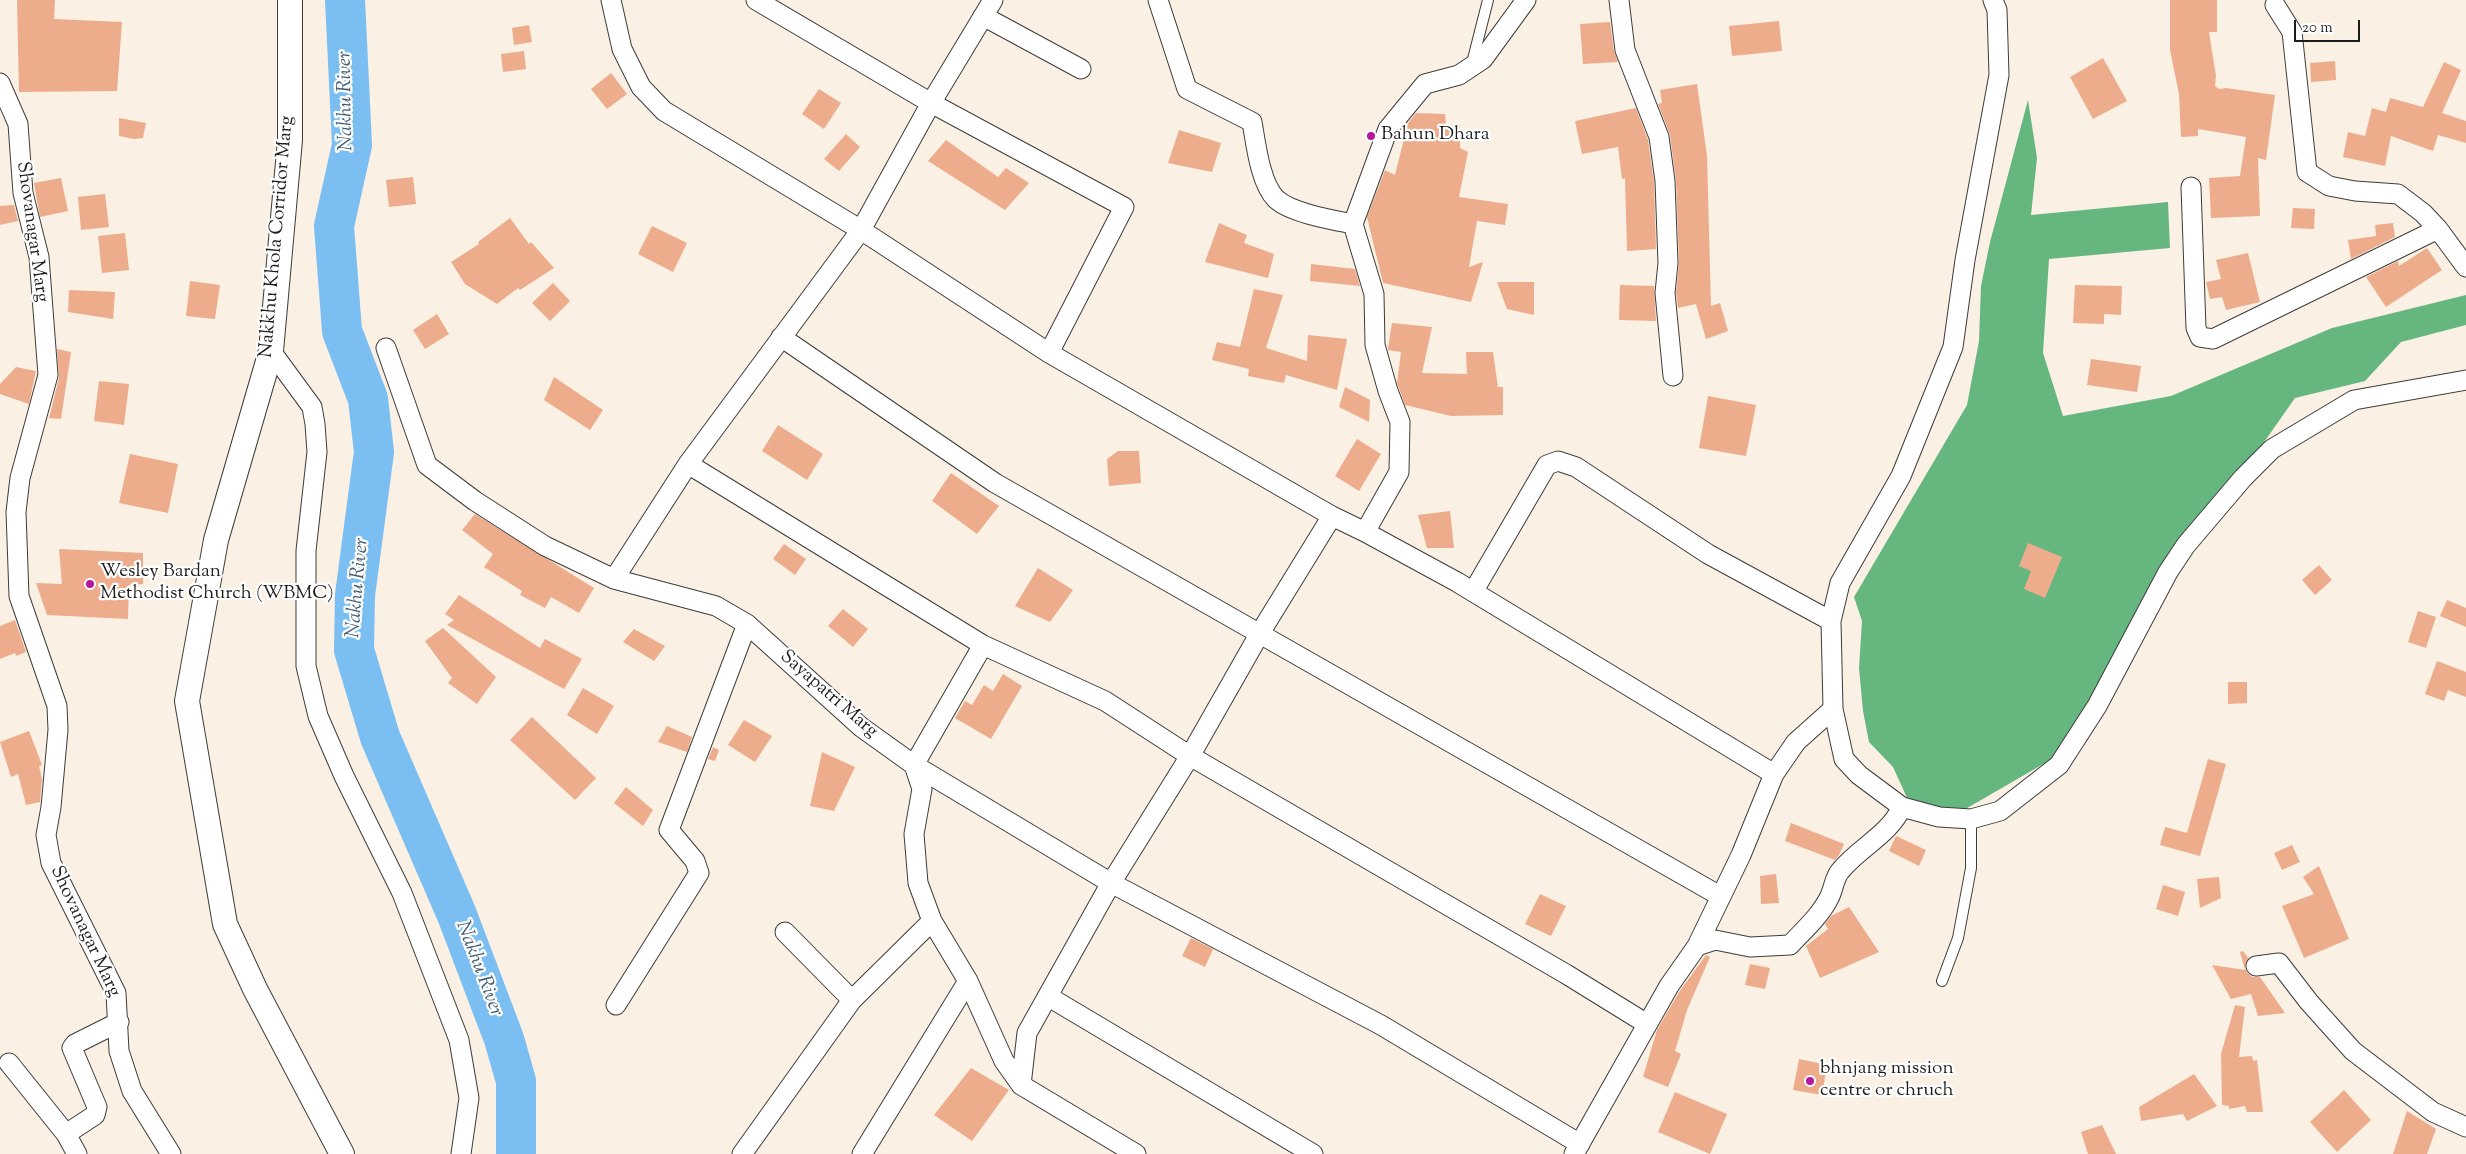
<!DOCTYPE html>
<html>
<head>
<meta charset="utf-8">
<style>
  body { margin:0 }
  #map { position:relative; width:2466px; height:1154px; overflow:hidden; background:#faf0e3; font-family:"Sorts Mill Goudy",serif }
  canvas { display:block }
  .scale { position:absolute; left:2294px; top:20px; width:66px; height:22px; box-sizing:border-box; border:2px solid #1c1c1c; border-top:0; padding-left:6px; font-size:15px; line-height:18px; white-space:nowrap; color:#1c1c1c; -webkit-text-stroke:4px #fff; paint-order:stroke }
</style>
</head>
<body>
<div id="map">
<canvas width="2466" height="1154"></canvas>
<div class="scale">20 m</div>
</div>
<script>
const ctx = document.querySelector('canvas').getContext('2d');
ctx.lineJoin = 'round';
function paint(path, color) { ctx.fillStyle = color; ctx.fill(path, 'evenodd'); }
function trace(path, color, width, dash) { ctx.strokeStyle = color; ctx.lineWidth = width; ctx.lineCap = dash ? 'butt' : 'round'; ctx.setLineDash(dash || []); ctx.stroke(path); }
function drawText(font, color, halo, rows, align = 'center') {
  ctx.font = font + ' "Sorts Mill Goudy",serif'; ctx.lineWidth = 4.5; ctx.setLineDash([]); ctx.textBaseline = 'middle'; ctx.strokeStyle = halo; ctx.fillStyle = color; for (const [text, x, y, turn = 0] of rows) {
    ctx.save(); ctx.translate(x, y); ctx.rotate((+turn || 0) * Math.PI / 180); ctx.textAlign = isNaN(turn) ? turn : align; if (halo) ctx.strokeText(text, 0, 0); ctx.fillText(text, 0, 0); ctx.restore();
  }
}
paint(new Path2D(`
  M 2028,100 L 2037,158 L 2031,215 L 2168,202 L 2170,248 L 2049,259 L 2043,353 L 2063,416 L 2171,396 L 2332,328 L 2466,295 L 2466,325 L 2401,342 L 2365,381 L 2295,398 L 2241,475 L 2173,549 L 2087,704 L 2052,759 L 1962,811 L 1909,802 L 1893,767 L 1869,742 L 1863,711 L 1859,668 L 1862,621 L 1854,597 L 1967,405 L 1979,341 L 1981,286 L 1990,242 Z`), '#66b680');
trace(new Path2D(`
  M 345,0 L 352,145 L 334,226 L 342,331 L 368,399 L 374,452 L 355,595 L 354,650 L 380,737 L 457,915 L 504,1039 L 516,1081 L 516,1154`), '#7bbff2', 40);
paint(new Path2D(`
  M 17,0 L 55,0 L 54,19 L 122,22 L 117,91 L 19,92 Z
  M 2170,0 L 2217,0 L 2217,32 L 2209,32 L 2216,76 L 2215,86 L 2219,89 L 2226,88 L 2275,95 L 2266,160 L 2258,158 L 2260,216 L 2211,218 L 2209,178 L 2240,176 L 2246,137 L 2198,129 L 2198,136 L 2181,137 L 2179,94 L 2170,50 Z
  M 1779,21 L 1782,51 L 1732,56 L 1729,26 Z
  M 1610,22 L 1614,51 L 1618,62 L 1583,64 L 1580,24 Z
  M 529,25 L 532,42 L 514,45 L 512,28 Z
  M 524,51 L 526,69 L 503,72 L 501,54 Z
  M 2103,58 L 2127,101 L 2093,119 L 2070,77 Z
  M 2335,61 L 2336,80 L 2311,82 L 2310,63 Z
  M 2444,62 L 2461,70 L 2442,113 L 2466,121 L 2466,143 L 2438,135 L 2433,151 L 2391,136 L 2385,166 L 2343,157 L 2348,132 L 2365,136 L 2372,108 L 2386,112 L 2390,98 L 2423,107 Z
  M 611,73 L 627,94 L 607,109 L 591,89 Z
  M 1697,84 L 1707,156 L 1711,306 L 1720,303 L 1728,331 L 1706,339 L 1696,304 L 1678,308 L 1676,293 L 1679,263 L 1676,180 L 1670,135 L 1658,104 L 1662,103 L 1660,90 Z
  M 819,89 L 841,103 L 824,129 L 802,114 Z
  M 1636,108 L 1648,140 L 1654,182 L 1656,249 L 1627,251 L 1625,178 L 1622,179 L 1618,147 L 1582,154 L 1575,121 Z
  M 1416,113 L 1445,114 L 1446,125 L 1460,124 L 1460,148 L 1468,152 L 1459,197 L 1508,204 L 1505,225 L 1477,221 L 1469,267 L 1483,262 L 1471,302 L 1383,283 L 1367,217 L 1385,170 L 1395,175 L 1408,123 Z
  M 119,118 L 146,123 L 143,138 L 134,139 L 119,136 Z
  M 1179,130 L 1221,143 L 1212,172 L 1168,163 Z
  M 846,134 L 860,147 L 839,171 L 824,159 Z
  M 946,140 L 998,177 L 1006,168 L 1029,183 L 1005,210 L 928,161 Z
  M 413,177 L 416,204 L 389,207 L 386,180 Z
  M 61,178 L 68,211 L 40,217 L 34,183 Z
  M 105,194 L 109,227 L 81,230 L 78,197 Z
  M 14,205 L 18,221 L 0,225 L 0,206 Z
  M 2293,208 L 2315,209 L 2314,229 L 2291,228 Z
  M 510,218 L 529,244 L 531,242 L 554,268 L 520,290 L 518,288 L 497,304 L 465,284 L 451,262 L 479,244 L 478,242 Z
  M 1219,223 L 1247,235 L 1244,243 L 1274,254 L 1268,278 L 1205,262 Z
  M 2393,223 L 2395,237 L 2351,259 L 2348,240 L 2376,236 L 2375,225 Z
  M 652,226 L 687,243 L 673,272 L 638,254 Z
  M 125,233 L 129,270 L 102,273 L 98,236 Z
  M 2427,248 L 2442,270 L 2386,307 L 2366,277 L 2398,261 L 2399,266 Z
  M 2248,253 L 2260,302 L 2226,310 L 2222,297 L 2210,299 L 2206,282 L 2221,279 L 2216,260 Z
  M 1311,264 L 1355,269 L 1360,286 L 1310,281 Z
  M 190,281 L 220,285 L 215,319 L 186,316 Z
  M 1497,282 L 1534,282 L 1534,315 L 1507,309 Z
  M 553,283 L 570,301 L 550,321 L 532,303 Z
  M 1620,285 L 1654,286 L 1656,321 L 1619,320 Z
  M 2075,285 L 2122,286 L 2121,315 L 2104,314 L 2104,324 L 2073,323 Z
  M 1254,289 L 1283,295 L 1266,348 L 1307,361 L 1308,335 L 1347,339 L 1337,390 L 1286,375 L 1284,383 L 1248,376 L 1249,369 L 1212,360 L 1217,342 L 1240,347 Z
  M 69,290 L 115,292 L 113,319 L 68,312 Z
  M 437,314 L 449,334 L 425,349 L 413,330 Z
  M 1392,323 L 1432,327 L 1422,373 L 1467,374 L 1466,352 L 1493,352 L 1498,387 L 1503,387 L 1503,415 L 1451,416 L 1405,405 L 1397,383 L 1401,352 L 1388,350 L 1388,348 Z
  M 57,349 L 71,352 L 61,419 L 49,418 L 59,378 Z
  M 2091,359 L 2141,366 L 2137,392 L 2087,385 Z
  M 16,367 L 36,371 L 29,404 L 0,394 L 0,384 Z
  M 554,377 L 603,410 L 590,430 L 544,400 Z
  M 99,381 L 129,384 L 124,425 L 94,421 Z
  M 1345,387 L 1370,400 L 1369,422 L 1339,407 Z
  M 1708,396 L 1756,405 L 1746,456 L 1699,448 Z
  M 778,425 L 823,454 L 807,480 L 762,451 Z
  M 1357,439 L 1381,454 L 1359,491 L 1335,476 Z
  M 1118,451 L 1139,451 L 1141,483 L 1109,486 L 1107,459 Z
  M 130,454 L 178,464 L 168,513 L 119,503 Z
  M 951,473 L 999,506 L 977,534 L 932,501 Z
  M 1450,511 L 1454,548 L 1427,548 L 1418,515 Z
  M 475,514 L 594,588 L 579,613 L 551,597 L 545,608 L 520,595 L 522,591 L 484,567 L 493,554 L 462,530 Z
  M 2028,543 L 2062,557 L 2045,598 L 2024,589 L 2031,571 L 2019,566 Z
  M 784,544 L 806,559 L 795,575 L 773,559 Z
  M 59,549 L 143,553 L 143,584 L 129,585 L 128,619 L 47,615 L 36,583 L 62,584 Z
  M 2319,565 L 2332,580 L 2315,595 L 2302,580 Z
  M 1038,568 L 1073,590 L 1050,622 L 1015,606 Z
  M 459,595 L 540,648 L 545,639 L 582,659 L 564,689 L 447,625 L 454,620 L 445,614 Z
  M 2447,600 L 2466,608 L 2466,627 L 2440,616 Z
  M 843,609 L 868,629 L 853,647 L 828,626 Z
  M 2418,611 L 2436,617 L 2426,648 L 2408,642 Z
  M 15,620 L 26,652 L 16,656 L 15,653 L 0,659 L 0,626 Z
  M 443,628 L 496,677 L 477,704 L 448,683 L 452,678 L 425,641 Z
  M 634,629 L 665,646 L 654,661 L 623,642 Z
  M 2437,661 L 2466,672 L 2466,697 L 2448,690 L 2444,701 L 2425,694 Z
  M 1003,674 L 1022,686 L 991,739 L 955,718 L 965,701 L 972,705 L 984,685 L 993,691 Z
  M 2228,682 L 2247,682 L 2247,703 L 2228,704 Z
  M 583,688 L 614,706 L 597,734 L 567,715 Z
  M 532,717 L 596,778 L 575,800 L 510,740 Z
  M 744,720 L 772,736 L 755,762 L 728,745 Z
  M 667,726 L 692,737 L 687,752 L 658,742 Z
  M 29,731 L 42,765 L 39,766 L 42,779 L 40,802 L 26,805 L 18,774 L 11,777 L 0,742 Z
  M 713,747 L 719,750 L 715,761 L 708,759 Z
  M 822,752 L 855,767 L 834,811 L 810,806 Z
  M 2208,759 L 2226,764 L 2200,856 L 2160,845 L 2165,827 L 2187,833 Z
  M 626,787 L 653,810 L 643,826 L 614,803 Z
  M 1791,823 L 1844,844 L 1839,855 L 1835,860 L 1785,841 Z
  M 1896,836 L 1926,850 L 1919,866 L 1889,851 Z
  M 2292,845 L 2300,862 L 2282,870 L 2274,853 Z
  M 2319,866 L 2349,939 L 2304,958 L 2282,906 L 2314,894 L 2303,877 Z
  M 1776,874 L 1779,903 L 1761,904 L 1760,876 Z
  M 2219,877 L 2221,898 L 2200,908 L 2197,879 Z
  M 2163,885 L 2185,892 L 2178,916 L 2156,909 Z
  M 1540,894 L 1566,906 L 1551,936 L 1525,924 Z
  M 1849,907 L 1879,952 L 1820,978 L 1806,946 L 1828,929 L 1825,924 L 1831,916 Z
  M 1191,938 L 1213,949 L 1205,967 L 1182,956 Z
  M 2243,951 L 2248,958 L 2245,967 L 2247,972 L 2252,977 L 2260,977 L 2285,1013 L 2258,1016 L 2251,994 L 2231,999 L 2212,965 L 2245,970 L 2240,952 Z
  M 1706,955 L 1710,957 L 1687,1010 L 1675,1051 L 1681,1054 L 1668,1087 L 1643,1077 L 1657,1030 L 1679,992 Z
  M 1750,964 L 1770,968 L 1765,989 L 1745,985 Z
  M 2235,1005 L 2245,1007 L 2239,1057 L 2252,1056 L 2253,1061 L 2257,1060 L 2263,1112 L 2247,1112 L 2245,1106 L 2229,1109 L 2229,1106 L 2222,1105 L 2221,1054 Z
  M 1799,1059 L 1827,1065 L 1822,1095 L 1793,1090 Z
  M 971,1068 L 1009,1090 L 972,1141 L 934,1115 Z
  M 2194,1074 L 2217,1106 L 2187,1121 L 2183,1114 L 2141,1121 L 2139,1107 Z
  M 2344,1090 L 2371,1120 L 2337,1152 L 2310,1122 Z
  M 1675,1092 L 1727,1114 L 1710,1154 L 1658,1132 Z
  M 2407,1111 L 2436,1129 L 2427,1154 L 2393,1154 Z
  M 2102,1125 L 2116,1154 L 2088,1154 L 2081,1132 Z`), '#edad8d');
const service = new Path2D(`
  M 1471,67 L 1488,0
  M 1942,981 L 1958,938 L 1971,868 L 1971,819`);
const minor = new Path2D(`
  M 611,0 L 622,49 L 641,87 L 664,111 L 861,230 L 1049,353 L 1332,516 L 1365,532 L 1457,582 L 1774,774
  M 756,0 L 931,103 L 1124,207 L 1049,353
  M 1158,0 L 1187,89 L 1252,122 C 1256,144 1260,183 1276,199 C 1291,213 1333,220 1353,224
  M 1619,0 L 1625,50 L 1659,137 L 1665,181 L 1668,263 L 1665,293 L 1673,376
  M 2275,5 L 2292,32 L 2307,172 L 2329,186 L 2355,191 L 2398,194 L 2423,213 L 2438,229
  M 983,16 L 1081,69
  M 0,83 L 18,124 L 23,193 L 39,257 L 48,375 L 20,478 L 16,512 L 19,596 L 57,706 L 58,730 L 51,807 L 46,835 L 51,863 L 116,993 L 119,1051 L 132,1091 L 171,1154
  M 2191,187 L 2196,328 L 2200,337 L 2213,339 L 2438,229 L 2466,267
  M 781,337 L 995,483 L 1720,896
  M 386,348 L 427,465 L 475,501 L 545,546 L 614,579 L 716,606 L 747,624 L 861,727 L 914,765 L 922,789 L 914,834 L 918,883 L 932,921 L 968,981 L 1004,1061 L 1021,1085 L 1136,1154
  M 271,351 L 312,407 L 315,424 L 317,452 L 306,551 L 306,666 L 318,716 L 344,776 L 402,893 L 459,1040 L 469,1098 L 461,1154
  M 688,464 L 983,645 L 1105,701 L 1190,756 L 1566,974 L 1647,1024
  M 1365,532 L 1399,472 L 1400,422 L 1388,391 L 1375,345 L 1374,294 L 1353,224 L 1388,129 L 1425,84 L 1459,75 L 1483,59 L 1526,0
  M 614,579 L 688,464 L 861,230 L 931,103 L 993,0
  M 1473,592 L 1547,465 L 1558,461 L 1576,467 L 1708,554 L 1831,621
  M 983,645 L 914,765 L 1111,883 L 1381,1025 L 1580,1144
  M 1833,709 L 1844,759 L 1859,775 L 1902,807 L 1939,817 L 1971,819 L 2000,811 L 2059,765 L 2097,706 L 2168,572 L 2186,545 L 2243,478 L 2272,449 L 2354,400 L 2466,380
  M 785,932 L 852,1000
  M 1697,946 L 1715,940 L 1750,947 L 1790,945 C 1803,931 1820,916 1829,898 C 1834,889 1834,877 1841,870 C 1860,847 1889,835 1902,807
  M 2256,966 L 2279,963 L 2309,1002 L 2353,1051 L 2433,1112 L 2466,1127
  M 1049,997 L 1313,1154
  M 616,1005 L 699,873 L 695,861 L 669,830 L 747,624
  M 9,1063 L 66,1134
  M 1021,1085 L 1027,1033 L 1111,883 L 1190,756 L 1260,633 L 1332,516
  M 77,1154 L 66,1134 L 95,1115 L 97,1107 L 72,1048 L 75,1044 L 119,1022
  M 742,1154 L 852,1000 L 932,921
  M 862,1154 L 968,981
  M 1574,1154 L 1669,986 L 1697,946 L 1741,855 L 1774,774 L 1796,742 L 1833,709 L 1831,621 L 1840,583 L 1901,476 L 1953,347 L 1965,260 L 1999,75 L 1997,10 L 1993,0`);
const tertiary = new Path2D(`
  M 290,0 L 290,140 L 271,351 L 216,540 L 187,701 L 225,924 L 255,989 L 342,1154`);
trace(service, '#3d3c3a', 12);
trace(minor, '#3d3c3a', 21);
trace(tertiary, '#3d3c3a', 26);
trace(service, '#fff', 10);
trace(minor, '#fff', 19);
trace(tertiary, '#fff', 24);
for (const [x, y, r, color] of [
  [1371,136,5,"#b5179e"],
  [90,584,5,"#b5179e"],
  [1810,1081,5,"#b5179e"]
]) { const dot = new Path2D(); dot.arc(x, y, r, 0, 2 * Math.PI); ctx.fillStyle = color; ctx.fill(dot); trace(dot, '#fff', 2); }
drawText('19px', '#1c1c1c', '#fff', [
  ["Bahun Dhara",1381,136],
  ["Wesley Bardan",100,573],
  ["Methodist Church (WBMC)",100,595],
  ["bhnjang mission",1820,1070],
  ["centre or chruch",1820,1092]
], 'left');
drawText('19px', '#1c1c1c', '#fff', [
  ["Shovanagar Marg",31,232,82],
  ["Nakkhu Khola Corridor Marg",278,237,-85],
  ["Sayapatri Marg",828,695,41],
  ["Shovanagar Marg",84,932,65]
]);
drawText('italic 20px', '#425d72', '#fff', [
  ["Nakhu River",347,101,-91],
  ["Nakhu River",359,588,-85],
  ["Nakhu River",478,969,69]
]);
</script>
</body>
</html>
